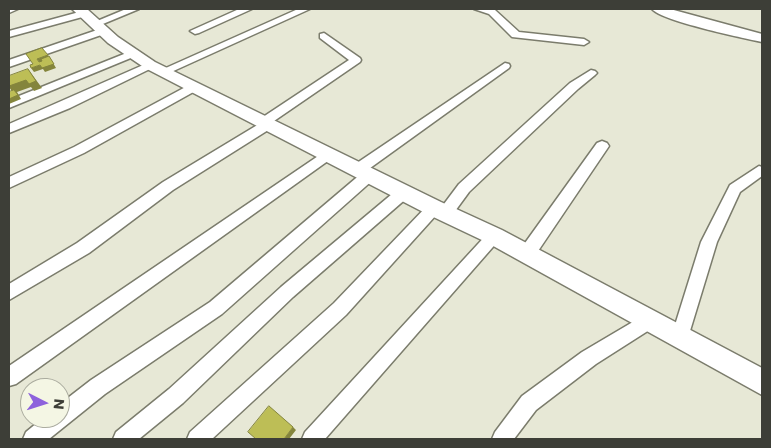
<!DOCTYPE html>
<html>
<head>
<meta charset="utf-8">
<style>
  body { margin:0 }
  #map { position:relative; width:771px; height:448px; overflow:hidden; background:#e7e8d6; font-family:Poppins,sans-serif }
  canvas { display:block }
  .frame { position:absolute; inset:0; border:10px solid #3d3e37; pointer-events:none }
  .north { position:absolute; left:20px; top:378px; width:50px; height:50px; box-sizing:border-box; background:#f4f6e4; border:1px solid #abac9f; border-radius:50%; rotate:95deg; font-size:14px; font-weight:700; line-height:20px; text-align:center; color:#3d3e37 }
  .north::after { content:''; display:block; margin:auto; width:18px; height:22px; background:#8d62dc; clip-path:polygon(50% 0,100% 100%,50% 72%,0 100%) }
</style>
</head>
<body>
<div id="map">
<canvas width="771" height="448"></canvas>
<div class="frame"></div>
<div class="north">N</div>
</div>
<script>
const ctx = document.querySelector('canvas').getContext('2d');
ctx.lineJoin = 'round';
function trace(path, color, width, dash) { ctx.strokeStyle = color; ctx.lineWidth = width; ctx.lineCap = dash ? 'butt' : 'round'; ctx.setLineDash(dash || []); ctx.stroke(path); }
function paint(path, color) { ctx.fillStyle = color; ctx.fill(path, 'evenodd'); }
const street = new Path2D(`
  M 9,9 L 18,9 L 9,13 Z
  M 126,9 L 139,9 L 98,26 L 95,27 L 90,24 Z
  M 239,9 L 252,9 L 199,33 L 195,34 L 190,31 Z
  M 298,9 L 310,9 L 169,73 L 165,74 L 159,71 Z
  M 474,9 L 495,10 L 519,32 L 584,39 L 589,42 L 584,45 L 512,37 L 489,14 Z
  M 83,11 L 86,12 L 86,16 L 9,37 L 9,31 Z
  M 103,28 L 107,29 L 107,33 L 9,67 L 9,60 Z
  M 324,33 L 360,58 L 361,60 L 360,62 L 274,121 L 275,124 L 273,127 L 173,190 L 89,253 L 9,300 L 9,284 L 77,243 L 163,182 L 259,124 L 258,122 L 260,119 L 349,60 L 320,38 L 320,34 Z
  M 134,50 L 138,51 L 139,53 L 138,55 L 9,108 L 9,100 Z
  M 150,62 L 155,65 L 154,67 L 70,108 L 9,133 L 9,124 Z
  M 505,63 L 509,64 L 510,66 L 509,68 L 366,171 L 374,171 L 376,175 L 374,179 L 222,314 L 105,394 L 49,439 L 23,439 L 26,432 L 43,418 L 60,418 L 60,404 L 91,380 L 210,302 L 362,173 L 354,173 L 352,169 L 354,165 Z
  M 591,70 L 595,71 L 597,73 L 595,75 L 578,89 L 469,192 L 450,218 L 445,220 L 440,218 L 438,213 L 346,315 L 212,439 L 187,439 L 190,432 L 334,303 L 429,204 L 434,202 L 439,204 L 441,208 L 459,184 L 570,83 Z
  M 193,83 L 199,87 L 197,90 L 84,153 L 9,188 L 9,177 L 74,147 Z
  M 602,141 L 607,143 L 609,146 L 607,149 L 532,260 L 526,262 L 520,260 L 518,255 L 520,250 L 597,143 Z
  M 327,150 L 332,152 L 334,155 L 332,158 L 16,384 L 9,386 L 9,366 Z
  M 759,166 L 762,167 L 762,176 L 740,192 L 717,242 L 686,344 L 680,347 L 674,344 L 671,338 L 701,242 L 728,189 L 730,185 Z
  M 403,188 L 408,189 L 410,193 L 408,197 L 293,297 L 183,403 L 139,439 L 113,439 L 116,432 L 169,389 L 281,287 L 398,189 Z
  M 494,230 L 499,232 L 502,236 L 499,240 L 325,439 L 302,439 L 305,432 L 489,232 Z
  M 648,313 L 654,315 L 657,321 L 654,327 L 596,364 L 536,410 L 514,439 L 492,439 L 495,432 L 522,396 L 582,352 Z`);
const secondary = new Path2D(`
  M 72,9 L 87,9 L 118,37 L 155,62 L 441,202 L 502,230 L 762,368 L 762,395 L 486,242 L 427,214 L 145,68 L 108,43 Z
  M 652,9 L 670,9 L 762,34 L 762,42 C 743,38 662,21 652,9 Z`);
trace(street, '#7b7c6c', 3);
trace(secondary, '#7b7c6c', 3);
paint(street, '#fff');
paint(secondary, '#fff');
paint(new Path2D(`
  M 48,55 L 50,59 L 40,63 L 37,59 Z
  M 49,56 L 56,68 L 45,72 L 43,69 L 34,72 L 31,68 L 40,65 Z
  M 28,69 L 42,88 L 34,91 L 31,87 L 17,92 L 21,99 L 9,104 L 9,99 L 14,94 L 9,87 L 9,86 Z
  M 293,427 L 296,430 L 289,439 L 284,439 Z`), '#84853c');
const building = new Path2D(`
  M 42,48 L 48,55 L 37,59 L 39,62 L 42,61 L 41,59 L 49,56 L 54,64 L 42,68 L 40,65 L 31,68 L 30,65 L 33,64 L 26,54 Z
  M 28,69 L 36,81 L 29,84 L 26,80 L 9,86 L 9,76 Z
  M 14,90 L 18,95 L 9,99 L 9,92 Z
  M 269,406 L 293,427 L 284,439 L 256,439 L 248,432 Z`);
paint(building, '#bdbe56');
trace(building, '#84853c', 1);
</script>
</body>
</html>
